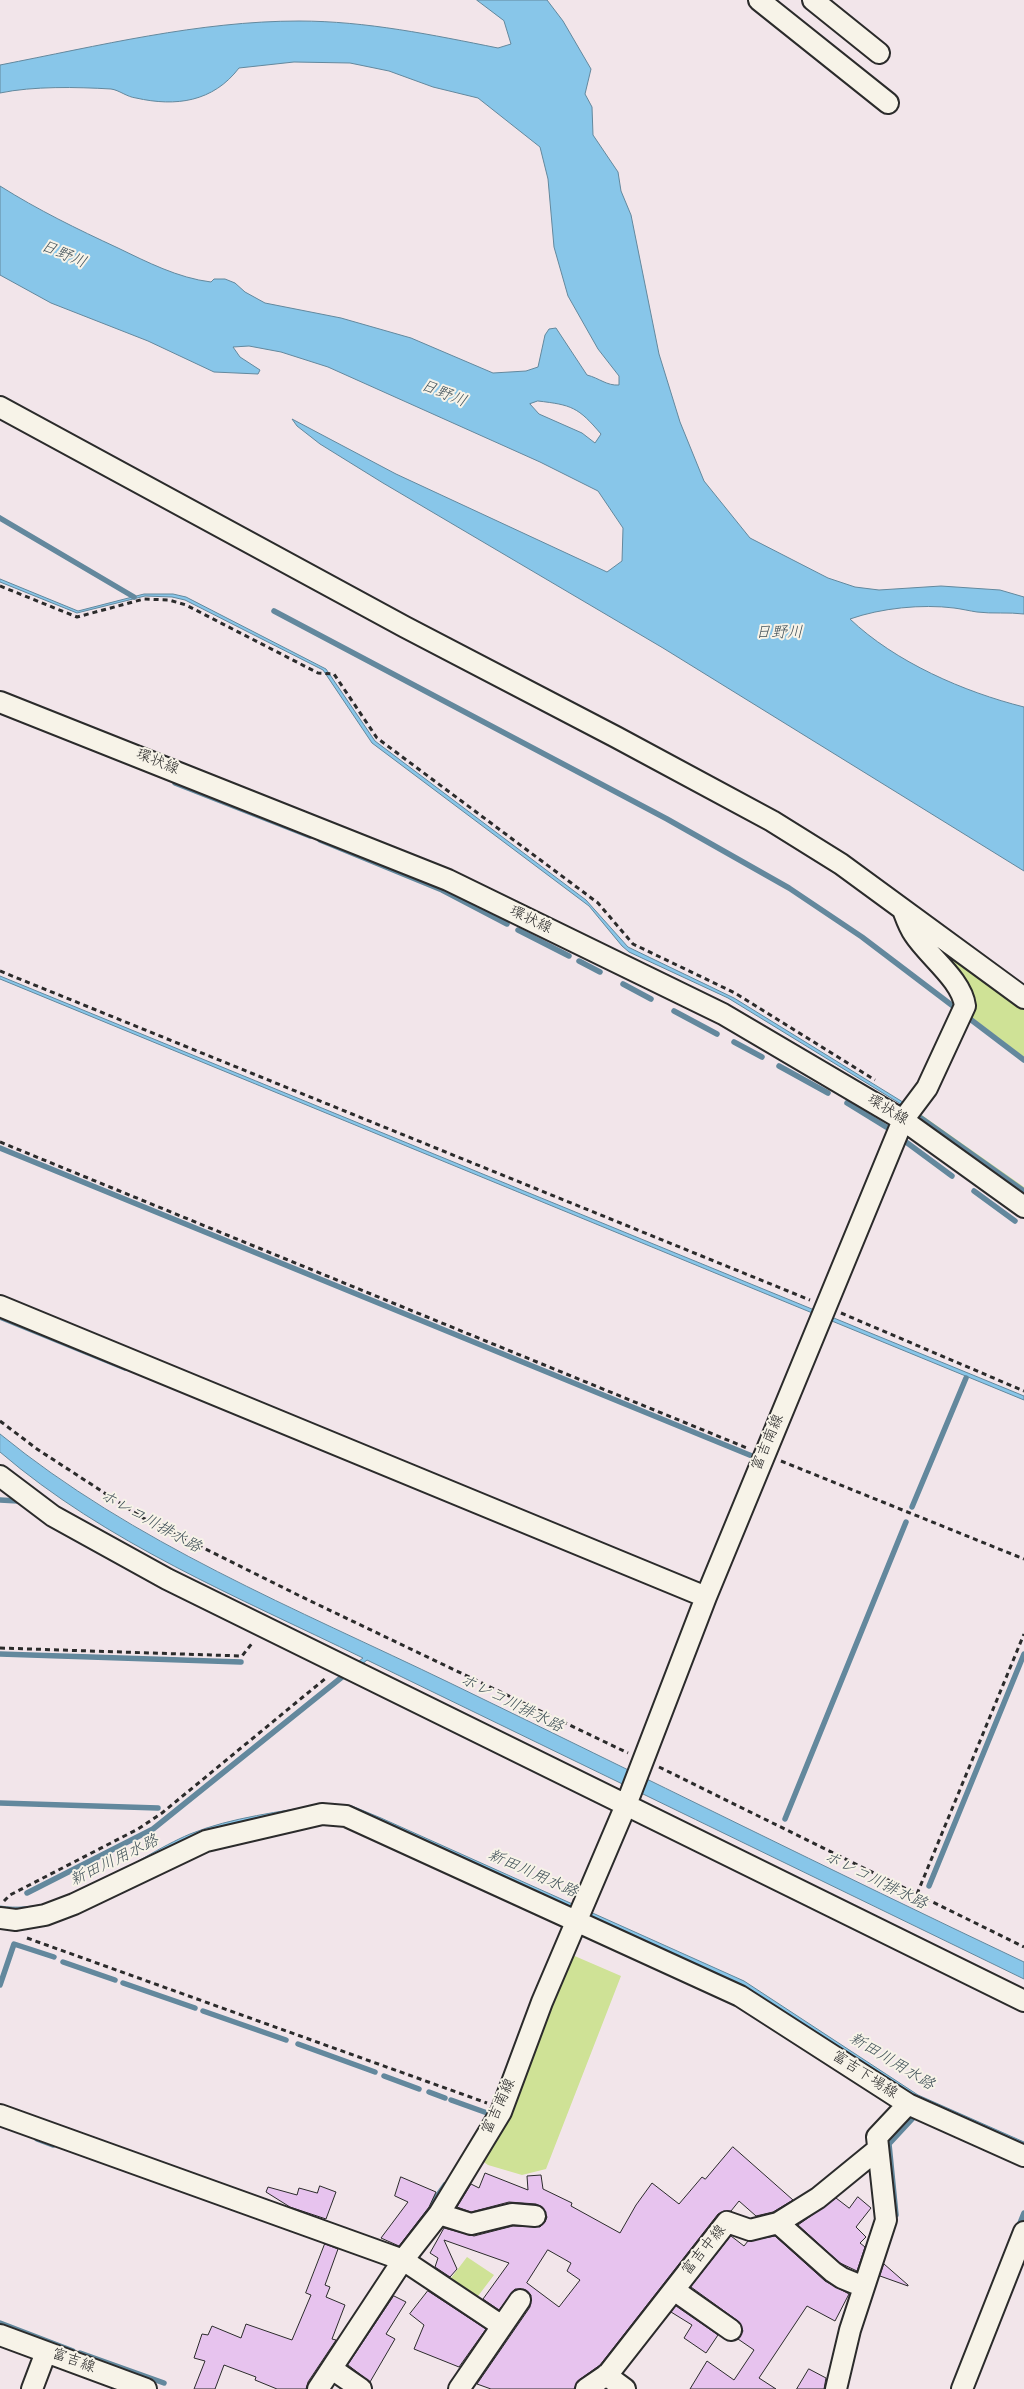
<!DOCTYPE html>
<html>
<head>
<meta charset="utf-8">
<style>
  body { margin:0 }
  canvas { display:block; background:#f2e5ea }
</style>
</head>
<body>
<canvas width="1024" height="2389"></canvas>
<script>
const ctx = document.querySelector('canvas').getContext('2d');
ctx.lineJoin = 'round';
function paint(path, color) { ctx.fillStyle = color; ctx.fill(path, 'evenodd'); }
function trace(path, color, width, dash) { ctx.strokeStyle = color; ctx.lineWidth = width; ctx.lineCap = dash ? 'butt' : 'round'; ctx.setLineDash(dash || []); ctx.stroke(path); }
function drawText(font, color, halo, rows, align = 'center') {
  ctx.font = font + ' Kalam,"Klee One",sans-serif'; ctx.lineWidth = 4; ctx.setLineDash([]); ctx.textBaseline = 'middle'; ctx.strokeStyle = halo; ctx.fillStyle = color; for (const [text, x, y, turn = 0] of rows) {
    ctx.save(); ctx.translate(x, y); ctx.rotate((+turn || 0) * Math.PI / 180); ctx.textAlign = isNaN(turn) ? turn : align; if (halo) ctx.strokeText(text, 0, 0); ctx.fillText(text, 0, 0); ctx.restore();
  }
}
paint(new Path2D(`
  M 918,928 L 1024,1009 L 1024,1057 L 966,1013 Z
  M 916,1111 L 1024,1187 L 1024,1198 L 918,1121 Z
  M 570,1954 L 621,1976 L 546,2169 L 522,2175 L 488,2165 L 481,2160 Z
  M 467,2257 L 494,2275 L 475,2300 L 448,2282 Z`), '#cfe296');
const water = new Path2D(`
  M 477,0 L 547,0 L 563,21 L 591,69 L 585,94 L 592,107 L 593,135 L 618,172 L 621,191 L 631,215 L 659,354 L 680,422 L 704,481 L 750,538 L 828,578 L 855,587 L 879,590 L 941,586 L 1000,590 L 1024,597 L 1024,614 C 1009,612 992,614 977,612 C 970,611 962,609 954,608 C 922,604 881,608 850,619 C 895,662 964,692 1024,707 L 1024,871 L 663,648 L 383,483 L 320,444 L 297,426 L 292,419 L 396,474 L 607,572 L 622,561 L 623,528 L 598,491 L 540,462 L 328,367 L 281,352 L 249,346 L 233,347 L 240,357 L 260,370 L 258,374 L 214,372 L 148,341 L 51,303 L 0,275 L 0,186 C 38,210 77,229 118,248 C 147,262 178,278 211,282 L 214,279 L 225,279 L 235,283 L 245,292 L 265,303 L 341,318 L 411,338 L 493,373 L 526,371 L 538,367 L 545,335 L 549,329 L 556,328 L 587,375 C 599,378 607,386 619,385 L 619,376 L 598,349 L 568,296 L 554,247 L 548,179 L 540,147 L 478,98 L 433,87 L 389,71 L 350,63 L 294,62 L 239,68 C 213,102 176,107 136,98 C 127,97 119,90 111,89 C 77,87 33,86 0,93 L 0,65 C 98,46 199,21 299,21 C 366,21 433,35 498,48 L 511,44 L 504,21 ZM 538,401 C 572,405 578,407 601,434 L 595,443 L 582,433 L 539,414 L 530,404 Z
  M 0,579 L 78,611 L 144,594 L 173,594 L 186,597 L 326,669 L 375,741 L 586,900 L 628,947 L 734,998 L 906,1104 L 904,1106 L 728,998 L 629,952 L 622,946 L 589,906 L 372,743 L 323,670 L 185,600 L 172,597 L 145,596 L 77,613 L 0,582 Z
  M 0,976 L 1024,1396 L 1024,1400 L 0,979 Z
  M 0,1434 C 133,1543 297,1609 450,1683 C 642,1776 832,1871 1024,1962 L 1024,1979 L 367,1660 L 347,1677 L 342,1674 L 363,1658 C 238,1597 106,1543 0,1452 Z
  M 325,1804 L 352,1806 L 381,1818 L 744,1981 L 918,2095 L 1024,2142 L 1024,2150 L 916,2101 L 779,2011 L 350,1812 L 226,1830 L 68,1904 L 0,1912 L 0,1906 C 68,1916 131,1859 190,1834 C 232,1817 280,1812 325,1804 Z`);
paint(water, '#88c6e9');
trace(water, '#63889d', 1);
trace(new Path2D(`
  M 0,518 L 134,597
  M 274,611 L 667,819 L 789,888 L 862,937 L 1024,1060
  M 175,783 L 310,836
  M 320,840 L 442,890 L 507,924
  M 518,930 L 569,956
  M 579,961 L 600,972
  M 623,984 L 651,999
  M 674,1011 L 717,1034
  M 734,1042 L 762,1057
  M 779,1066 L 828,1093
  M 847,1103 L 886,1127
  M 921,1118 L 1024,1191
  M 906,1142 L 952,1176
  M 0,1148 L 752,1456
  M 974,1191 L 1015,1221
  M 0,1317 L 125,1368
  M 0,1500 L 18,1501
  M 912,1507 L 966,1378
  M 0,1654 L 241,1662
  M 0,1803 L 158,1808
  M 785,1819 L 906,1522
  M 929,1886 L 1024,1654
  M 27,1893 L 153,1829 L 347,1673
  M 63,1962 L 115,1980
  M 123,1983 L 195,2008
  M 0,1985 L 14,1944 L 54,1957
  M 203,2011 L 286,2040
  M 298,2044 L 375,2072
  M 384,2076 L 419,2089
  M 429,2092 L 445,2098
  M 451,2100 L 490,2114 L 488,2118
  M 37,2139 L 53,2145
  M 896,2215 L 889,2144 L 914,2117
  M 1018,2228 L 1024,2213
  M 398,2251 L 445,2185
  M 0,2323 L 73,2351
  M 80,2353 L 164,2383`), '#63889d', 5.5);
const building = new Path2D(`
  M 733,2147 L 793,2200 L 773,2212 L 756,2216 L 739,2201 L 731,2211 L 724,2211 L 718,2214 L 600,2365 L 579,2380 L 574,2389 L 491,2389 L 477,2384 L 530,2307 L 531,2295 L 526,2290 L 515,2289 L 499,2310 L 483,2299 L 509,2263 L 444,2240 L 457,2269 L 450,2277 L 435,2267 L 438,2258 L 430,2253 L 444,2228 L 474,2236 L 513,2226 L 540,2227 L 545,2222 L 547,2217 L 542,2207 L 536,2204 L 509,2202 L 471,2212 L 457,2207 L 471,2184 L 479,2188 L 485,2173 L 528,2190 L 527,2176 L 541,2175 L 543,2189 L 572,2203 L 571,2206 L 620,2233 L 636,2205 L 652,2183 L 679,2204 L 702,2177 L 705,2179 ZM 548,2250 L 571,2263 L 567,2271 L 580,2280 L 559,2307 L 527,2283 Z
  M 401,2177 L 436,2192 L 429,2207 L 399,2246 L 381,2238 L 408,2202 L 395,2196 Z
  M 320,2186 L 336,2192 L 326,2219 L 290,2207 L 266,2192 L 268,2187 L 297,2195 L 299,2188 L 317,2193 Z
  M 858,2197 L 871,2208 L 856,2227 L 866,2237 L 860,2243 L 865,2247 L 857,2271 L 840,2263 L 798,2225 L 836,2198 L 849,2208 Z
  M 731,2236 L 744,2246 L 748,2241 L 775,2236 L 825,2281 L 849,2294 L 835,2321 L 807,2306 L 759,2378 L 776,2389 L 690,2389 L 707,2361 L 734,2380 L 754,2350 L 738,2339 L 743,2331 L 738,2321 L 691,2287 Z
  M 325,2244 L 338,2249 L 325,2285 L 330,2287 L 326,2297 L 345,2305 L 332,2339 L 336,2340 L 308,2382 L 306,2389 L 277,2389 L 255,2380 L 256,2377 L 224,2365 L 215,2389 L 194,2389 L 205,2361 L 194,2358 L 202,2334 L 208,2335 L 212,2326 L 241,2338 L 246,2324 L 292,2340 L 311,2295 L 306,2293 Z
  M 884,2264 L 908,2285 L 908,2286 L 880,2276 Z
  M 428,2291 L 486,2329 L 459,2367 L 414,2349 L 424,2325 L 410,2314 Z
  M 394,2296 L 406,2302 L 386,2334 L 395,2339 L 370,2382 L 348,2365 Z
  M 676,2306 L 718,2335 L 706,2353 L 684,2338 L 692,2325 L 671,2312 Z
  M 809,2369 L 826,2378 L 824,2389 L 797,2389 Z`);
paint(building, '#e7c3ee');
trace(building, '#2b2b2b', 1);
const minor = new Path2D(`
  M 759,0 L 888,103
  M 813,0 L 879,53
  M 0,407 L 405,627 L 616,737 L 772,821 L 841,864 L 1024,998
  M 0,702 L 448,880 L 723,1014 L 903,1120 L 1024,1207
  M 0,1306 L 706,1597
  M 0,1476 L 53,1516 L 167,1579 L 1024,2001
  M 0,1918 L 16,1920 L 45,1915 L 74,1904 L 206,1841 L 322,1814 L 346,1816 L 740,1996 L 908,2104 L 877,2137 L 886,2220 L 850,2330 L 836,2389
  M 908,2104 L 1024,2156
  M 0,2115 L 403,2260 L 502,2326
  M 439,2214 L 471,2224 L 512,2214 L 535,2216
  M 778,2223 L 833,2272 L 842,2278 L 864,2287
  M 674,2290 L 731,2330
  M 0,2335 L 146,2389
  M 332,2369 L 361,2389
  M 606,2375 L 625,2389
  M 32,2389 L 46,2352
  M 318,2389 L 403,2260 L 439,2214 L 501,2112 L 542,2002 L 626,1805 L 706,1597 L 903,1120 L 927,1088 L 965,1006 C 962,980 928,956 914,934 C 909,927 906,918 903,910
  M 459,2389 L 520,2300
  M 586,2389 L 608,2374 L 727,2222 L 750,2230 L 778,2223 L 818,2198 L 878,2149
  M 962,2389 L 1024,2232`);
trace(minor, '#2b2b2b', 24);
trace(new Path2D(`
  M 0,586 L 77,617 L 144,599 L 169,600 L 186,605 L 318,673 L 334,674 L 377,738 L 598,903 L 633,944 L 735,993 L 875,1080
  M 0,971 L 810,1300
  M 0,1142 L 747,1448
  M 841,1313 L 1024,1391
  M 0,1421 L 37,1449 L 143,1518 L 300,1596 L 628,1753
  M 781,1461 L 1024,1559
  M 0,1648 L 242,1656 L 253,1642
  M 659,1767 L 1024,1947
  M 917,1894 L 1024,1634
  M 4,1901 L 10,1895 L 138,1829 L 162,1813 L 326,1678
  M 27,1938 L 487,2103`), '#2b2b2b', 3, [5, 4]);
trace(minor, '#f7f3e8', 20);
drawText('15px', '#2b2b2b', '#f7f3e8', [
  ["環状線",157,763,22],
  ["環状線",530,921,26],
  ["環状線",887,1111,31],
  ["富吉南線",769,1443,-67],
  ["富吉下場線",864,2076,33],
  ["富吉南線",500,2107,-65],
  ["富吉中線",705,2251,-51],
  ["富吉線",73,2362,20]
]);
drawText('italic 16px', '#42525a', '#f7f3e8', [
  ["日野川",63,256,23],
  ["日野川",443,395,22],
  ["日野川",779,634],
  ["ホレコ川排水路",150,1523,29],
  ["ホレコ川排水路",511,1705,26],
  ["新田川用水路",115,1862,-26],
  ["新田川用水路",532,1875,24],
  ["ホレコ川排水路",875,1882,26],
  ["新田川用水路",891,2063,31]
]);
</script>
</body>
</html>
